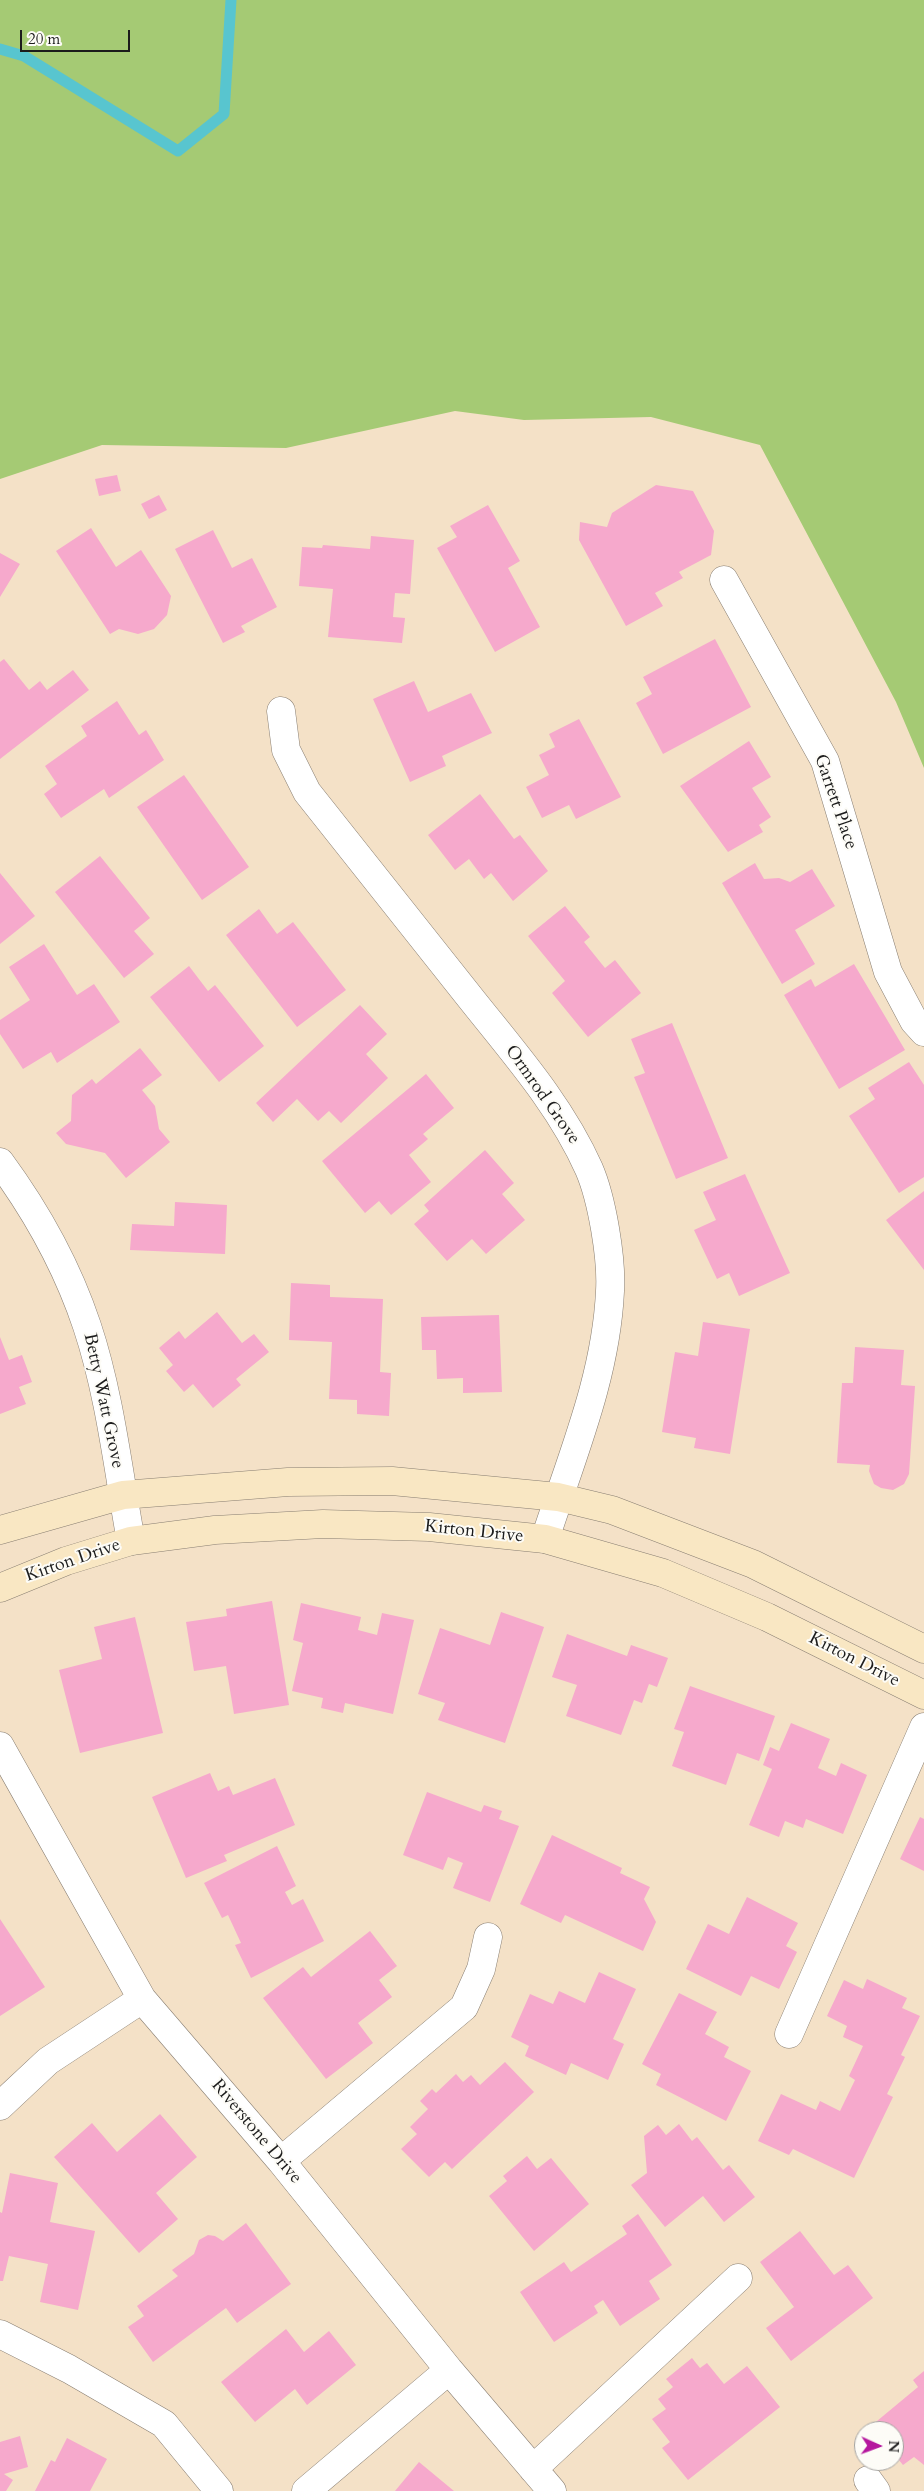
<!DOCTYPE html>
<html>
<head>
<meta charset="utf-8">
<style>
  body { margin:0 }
  #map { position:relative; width:924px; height:2491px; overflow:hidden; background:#f4e1c7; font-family:Cardo,serif }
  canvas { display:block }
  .north { position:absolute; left:854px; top:2421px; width:50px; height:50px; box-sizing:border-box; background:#fdfcf7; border:1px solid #a3a29f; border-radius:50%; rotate:92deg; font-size:14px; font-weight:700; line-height:20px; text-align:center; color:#1c1c1c }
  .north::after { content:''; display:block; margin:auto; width:18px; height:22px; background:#b5179e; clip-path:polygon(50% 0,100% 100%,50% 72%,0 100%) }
  .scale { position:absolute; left:20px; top:30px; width:110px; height:22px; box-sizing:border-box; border:2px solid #1c1c1c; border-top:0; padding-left:6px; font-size:15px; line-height:18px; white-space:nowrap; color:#1c1c1c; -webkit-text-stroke:4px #fdfcf7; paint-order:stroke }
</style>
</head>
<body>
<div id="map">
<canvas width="924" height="2491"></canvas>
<div class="north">N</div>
<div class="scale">20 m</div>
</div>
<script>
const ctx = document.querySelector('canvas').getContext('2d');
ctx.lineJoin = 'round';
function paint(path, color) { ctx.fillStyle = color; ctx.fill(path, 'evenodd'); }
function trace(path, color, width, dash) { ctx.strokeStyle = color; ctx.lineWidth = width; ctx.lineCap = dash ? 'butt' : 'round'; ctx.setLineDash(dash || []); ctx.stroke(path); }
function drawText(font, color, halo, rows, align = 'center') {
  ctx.font = font + ' Cardo,serif'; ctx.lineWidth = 4; ctx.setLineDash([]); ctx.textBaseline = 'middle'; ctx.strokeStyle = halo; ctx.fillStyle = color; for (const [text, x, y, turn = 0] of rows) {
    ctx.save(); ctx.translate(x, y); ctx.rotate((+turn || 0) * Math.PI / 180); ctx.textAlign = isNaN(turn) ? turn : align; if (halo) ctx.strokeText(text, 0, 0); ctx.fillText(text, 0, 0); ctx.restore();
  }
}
paint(new Path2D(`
  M 0,0 L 924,0 L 924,768 L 896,702 L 760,445 L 651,417 L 524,420 L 455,411 L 286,448 L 102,445 L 0,479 Z`), '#a5ca74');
trace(new Path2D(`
  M 0,49 L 24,56 L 178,151 L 224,114 L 231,0`), '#58c5cf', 11);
paint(new Path2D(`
  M 117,475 L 121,491 L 99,496 L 95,479 Z
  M 656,485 L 693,491 L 714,531 L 711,555 L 679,572 L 683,578 L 655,593 L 663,606 L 626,626 L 579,540 L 580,522 L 607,527 L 612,513 Z
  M 159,495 L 167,510 L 149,519 L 141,504 Z
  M 488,505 L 520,561 L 508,568 L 540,627 L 495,652 L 437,548 L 457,537 L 450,526 Z
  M 91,528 L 116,567 L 141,550 L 171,596 L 167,615 L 154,629 L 138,634 L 119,629 L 110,634 L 56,551 Z
  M 213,530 L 232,568 L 252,558 L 277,607 L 241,626 L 245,632 L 223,643 L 175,549 Z
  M 371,536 L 414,540 L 410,594 L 395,593 L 393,617 L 405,618 L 402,643 L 328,637 L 333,589 L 299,586 L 302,547 L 322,548 L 323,545 L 370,549 Z
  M 0,553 L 20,564 L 0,597 Z
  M 715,639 L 751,707 L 663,754 L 636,703 L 652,694 L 643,677 Z
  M 4,659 L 29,690 L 40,681 L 47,690 L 73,670 L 89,690 L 0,759 L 0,662 Z
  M 414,681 L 428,712 L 471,693 L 492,733 L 442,756 L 446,766 L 410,782 L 373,699 Z
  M 117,701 L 139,735 L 146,730 L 164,760 L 109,798 L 104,789 L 61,818 L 44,794 L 57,784 L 45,766 L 87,736 L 81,726 Z
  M 579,719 L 621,797 L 576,819 L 569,805 L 542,818 L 526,787 L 549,775 L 539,755 L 555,747 L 549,734 Z
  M 749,741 L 771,777 L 752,788 L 771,817 L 759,825 L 763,832 L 728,852 L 680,786 Z
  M 184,775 L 249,867 L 202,900 L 137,807 Z
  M 480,794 L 514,839 L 520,835 L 548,871 L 513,901 L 491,873 L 484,879 L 469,859 L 455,870 L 428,835 Z
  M 100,856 L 150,918 L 134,931 L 154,954 L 124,978 L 55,892 Z
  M 755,863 L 764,879 L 779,878 L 790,882 L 812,869 L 835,906 L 795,930 L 815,964 L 782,984 L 722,883 Z
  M 0,873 L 35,916 L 0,944 Z
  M 565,906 L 590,937 L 584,942 L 605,968 L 615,960 L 641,993 L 588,1037 L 552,993 L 565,981 L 528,936 Z
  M 259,909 L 277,934 L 293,922 L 346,990 L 297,1027 L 226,935 Z
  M 44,944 L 77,995 L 94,984 L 120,1022 L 57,1063 L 51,1052 L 23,1069 L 0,1034 L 0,1020 L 30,1000 L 9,967 Z
  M 854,964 L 905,1050 L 839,1089 L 784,995 L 811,979 L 815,987 Z
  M 189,966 L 208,991 L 215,985 L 264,1046 L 219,1082 L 150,997 Z
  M 360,1005 L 387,1034 L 366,1054 L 388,1078 L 341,1123 L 329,1111 L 318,1121 L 297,1099 L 273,1122 L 256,1103 Z
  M 672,1023 L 728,1158 L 676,1179 L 634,1077 L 645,1073 L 631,1039 Z
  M 140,1048 L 162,1075 L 142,1090 L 155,1106 L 159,1129 L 170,1142 L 126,1178 L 105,1153 L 66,1144 L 56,1133 L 71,1121 L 72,1095 L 92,1079 L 96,1084 Z
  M 909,1062 L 924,1085 L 924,1177 L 899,1193 L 849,1116 L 875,1099 L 868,1088 Z
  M 426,1074 L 454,1108 L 423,1134 L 428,1139 L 409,1155 L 431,1182 L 391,1215 L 379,1201 L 365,1213 L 322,1161 Z
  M 485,1150 L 514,1183 L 502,1194 L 525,1220 L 486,1254 L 472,1239 L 447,1261 L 414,1224 L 429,1211 L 424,1205 Z
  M 745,1174 L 790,1273 L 739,1296 L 729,1273 L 717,1279 L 694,1230 L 716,1220 L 703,1192 Z
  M 924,1191 L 924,1270 L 886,1220 Z
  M 175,1202 L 227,1205 L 225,1254 L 130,1250 L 132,1224 L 174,1226 Z
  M 291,1283 L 330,1285 L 330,1297 L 383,1299 L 380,1372 L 391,1373 L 389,1416 L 357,1414 L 357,1400 L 329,1399 L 332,1342 L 289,1340 Z
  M 217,1312 L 242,1343 L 254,1334 L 269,1352 L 236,1379 L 241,1385 L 213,1408 L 193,1384 L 184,1392 L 166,1371 L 173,1365 L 159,1348 L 179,1331 L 185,1339 Z
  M 499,1315 L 502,1392 L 463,1393 L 463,1378 L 437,1379 L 436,1350 L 422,1350 L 421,1317 Z
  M 703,1322 L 750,1329 L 730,1454 L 694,1448 L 696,1438 L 662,1432 L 675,1352 L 698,1356 Z
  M 0,1337 L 9,1360 L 22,1355 L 32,1382 L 19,1387 L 26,1404 L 0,1414 Z
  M 855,1347 L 904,1350 L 901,1385 L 915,1386 L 909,1474 L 904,1484 L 893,1490 L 881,1488 L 874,1484 L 869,1471 L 870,1465 L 837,1463 L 842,1383 L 853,1383 Z
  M 272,1601 L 289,1705 L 234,1714 L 226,1666 L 194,1671 L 186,1622 L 227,1616 L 226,1609 Z
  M 301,1603 L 361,1617 L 358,1630 L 377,1635 L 382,1613 L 414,1620 L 393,1714 L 345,1703 L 343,1713 L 321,1708 L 323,1698 L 292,1691 L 303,1643 L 293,1640 Z
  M 501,1612 L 544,1627 L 505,1743 L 438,1720 L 445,1703 L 418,1694 L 440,1628 L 490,1645 Z
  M 135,1617 L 163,1733 L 80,1753 L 59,1670 L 102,1659 L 94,1627 Z
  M 567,1634 L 627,1656 L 631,1645 L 668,1658 L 657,1687 L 649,1684 L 642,1703 L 634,1700 L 621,1735 L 566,1716 L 577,1685 L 552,1677 Z
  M 690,1686 L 775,1716 L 759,1761 L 737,1753 L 726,1785 L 672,1766 L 684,1732 L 674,1729 Z
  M 791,1723 L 830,1739 L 818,1768 L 836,1776 L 841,1763 L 867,1775 L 843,1834 L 806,1819 L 803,1828 L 785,1821 L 779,1837 L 749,1825 L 772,1769 L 763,1765 L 770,1747 L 779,1751 Z
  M 210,1773 L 218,1791 L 229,1786 L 233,1795 L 275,1778 L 295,1825 L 224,1855 L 227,1861 L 186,1878 L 152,1797 Z
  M 427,1792 L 481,1812 L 484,1805 L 502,1811 L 499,1819 L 519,1826 L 490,1902 L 453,1888 L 463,1863 L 448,1857 L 443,1870 L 403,1855 Z
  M 920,1817 L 924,1819 L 924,1871 L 900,1859 Z
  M 552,1835 L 622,1868 L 620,1873 L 650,1887 L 644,1899 L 656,1922 L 643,1951 L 565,1915 L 561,1923 L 520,1904 Z
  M 277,1846 L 296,1886 L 285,1892 L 292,1905 L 303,1899 L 324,1941 L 251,1978 L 235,1945 L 241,1943 L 228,1915 L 222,1918 L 204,1883 Z
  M 747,1897 L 798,1923 L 786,1946 L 797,1952 L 779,1989 L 751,1976 L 741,1996 L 686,1969 L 708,1924 L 729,1934 Z
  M 0,1919 L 45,1987 L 0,2016 Z
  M 370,1931 L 397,1966 L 379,1980 L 392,1997 L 358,2023 L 373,2043 L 326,2079 L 263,1998 L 303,1967 L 311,1977 Z
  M 599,1972 L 636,1989 L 613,2039 L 624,2044 L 608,2080 L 571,2063 L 566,2075 L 525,2056 L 529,2046 L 511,2037 L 530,1994 L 553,2004 L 559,1991 L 585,2003 Z
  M 867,1979 L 907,1998 L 902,2008 L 920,2016 L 901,2055 L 905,2057 L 887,2094 L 893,2097 L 854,2178 L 793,2149 L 789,2155 L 758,2141 L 781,2094 L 816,2110 L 820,2101 L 840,2111 L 855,2080 L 849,2076 L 863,2046 L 843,2037 L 847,2026 L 827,2016 L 844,1980 L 863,1989 Z
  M 679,1993 L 717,2012 L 705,2034 L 729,2047 L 724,2057 L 751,2071 L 726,2121 L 656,2085 L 661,2074 L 642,2064 Z
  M 505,2062 L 534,2092 L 452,2169 L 445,2162 L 429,2177 L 401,2149 L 417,2134 L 410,2127 L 428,2109 L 420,2101 L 432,2089 L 436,2093 L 456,2074 L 463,2082 L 471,2075 L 480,2085 Z
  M 160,2114 L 197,2157 L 156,2193 L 178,2219 L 139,2253 L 54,2157 L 92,2123 L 117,2152 Z
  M 679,2124 L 692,2141 L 697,2137 L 723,2170 L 729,2165 L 755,2197 L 724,2222 L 703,2196 L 665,2227 L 631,2185 L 647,2173 L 644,2136 L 658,2125 L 666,2135 Z
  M 527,2156 L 537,2169 L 551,2158 L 589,2204 L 534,2251 L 489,2196 L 507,2181 L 503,2176 Z
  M 10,2173 L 58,2183 L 50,2222 L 95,2231 L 78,2310 L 40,2302 L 48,2264 L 9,2256 L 3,2281 L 0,2281 L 0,2212 L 2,2213 Z
  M 638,2214 L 672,2265 L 649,2281 L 660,2299 L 620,2326 L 603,2300 L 594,2306 L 598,2313 L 554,2342 L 520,2292 L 564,2262 L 571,2272 L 627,2234 L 622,2226 Z
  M 246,2223 L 291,2284 L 237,2323 L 226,2308 L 153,2362 L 128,2327 L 144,2316 L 137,2306 L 178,2276 L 172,2270 L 194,2254 L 199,2240 L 208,2235 L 215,2236 L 223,2241 Z
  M 800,2231 L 834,2275 L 848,2265 L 873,2298 L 791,2361 L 766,2328 L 794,2307 L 760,2262 Z
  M 286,2329 L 304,2352 L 329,2331 L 356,2365 L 307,2405 L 295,2389 L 255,2422 L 221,2382 Z
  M 692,2358 L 700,2368 L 707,2363 L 724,2384 L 747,2366 L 780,2407 L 688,2480 L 662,2448 L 670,2442 L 652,2419 L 666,2409 L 658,2399 L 673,2387 L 666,2379 Z
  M 924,2371 L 924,2465 L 914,2457 L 903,2465 L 894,2454 L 894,2431 L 875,2431 L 871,2426 L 918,2387 L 913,2380 Z
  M 20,2436 L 28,2467 L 4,2474 L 13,2480 L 6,2491 L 0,2491 L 0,2442 Z
  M 67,2438 L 107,2459 L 90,2491 L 35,2491 L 51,2460 L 55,2462 Z
  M 419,2462 L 454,2491 L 395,2491 Z`), '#f6a9cc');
const street = new Path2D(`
  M 724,580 L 825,761 L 888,972 L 914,1021 L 924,1032
  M 281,711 L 286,750 L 307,792 C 362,862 417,931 472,1000 C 515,1054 561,1106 589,1169 C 602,1199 612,1259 610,1291 C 606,1378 571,1458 545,1539
  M 0,1162 C 36,1211 68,1269 87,1326 C 110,1395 118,1470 131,1541
  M 0,1746 L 142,1999 L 281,2161 L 449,2370 L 552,2491
  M 789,2034 L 924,1727
  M 0,2106 L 48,2061 L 142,1999
  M 281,2161 L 464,2007 L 481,1969 L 488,1937
  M 0,2334 L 69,2369 L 164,2424 L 219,2491
  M 533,2469 L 738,2278
  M 868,2480 L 876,2491
  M 306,2491 L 449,2370`);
const secondary = new Path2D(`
  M 0,1530 L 123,1495 L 288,1482 L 392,1481 L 558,1497 L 612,1510 L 753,1564 L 924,1649
  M 0,1588 L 66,1561 L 131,1541 L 215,1530 L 323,1524 L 429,1527 L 545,1539 L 663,1573 L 767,1617 L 924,1695`);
trace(street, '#887e72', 29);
trace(secondary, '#887e72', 29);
trace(street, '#fff', 28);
trace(secondary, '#f9e7c3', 28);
drawText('18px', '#1c1c1c', '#fdfcf7', [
  ["Garrett Place",835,802,71],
  ["Ormrod Grove",542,1095,55],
  ["Betty Watt Grove",103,1401,78],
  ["Kirton Drive",474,1532,6],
  ["Kirton Drive",73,1561,-19],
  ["Kirton Drive",854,1660,27],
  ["Riverstone Drive",256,2132,50]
]);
</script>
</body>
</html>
